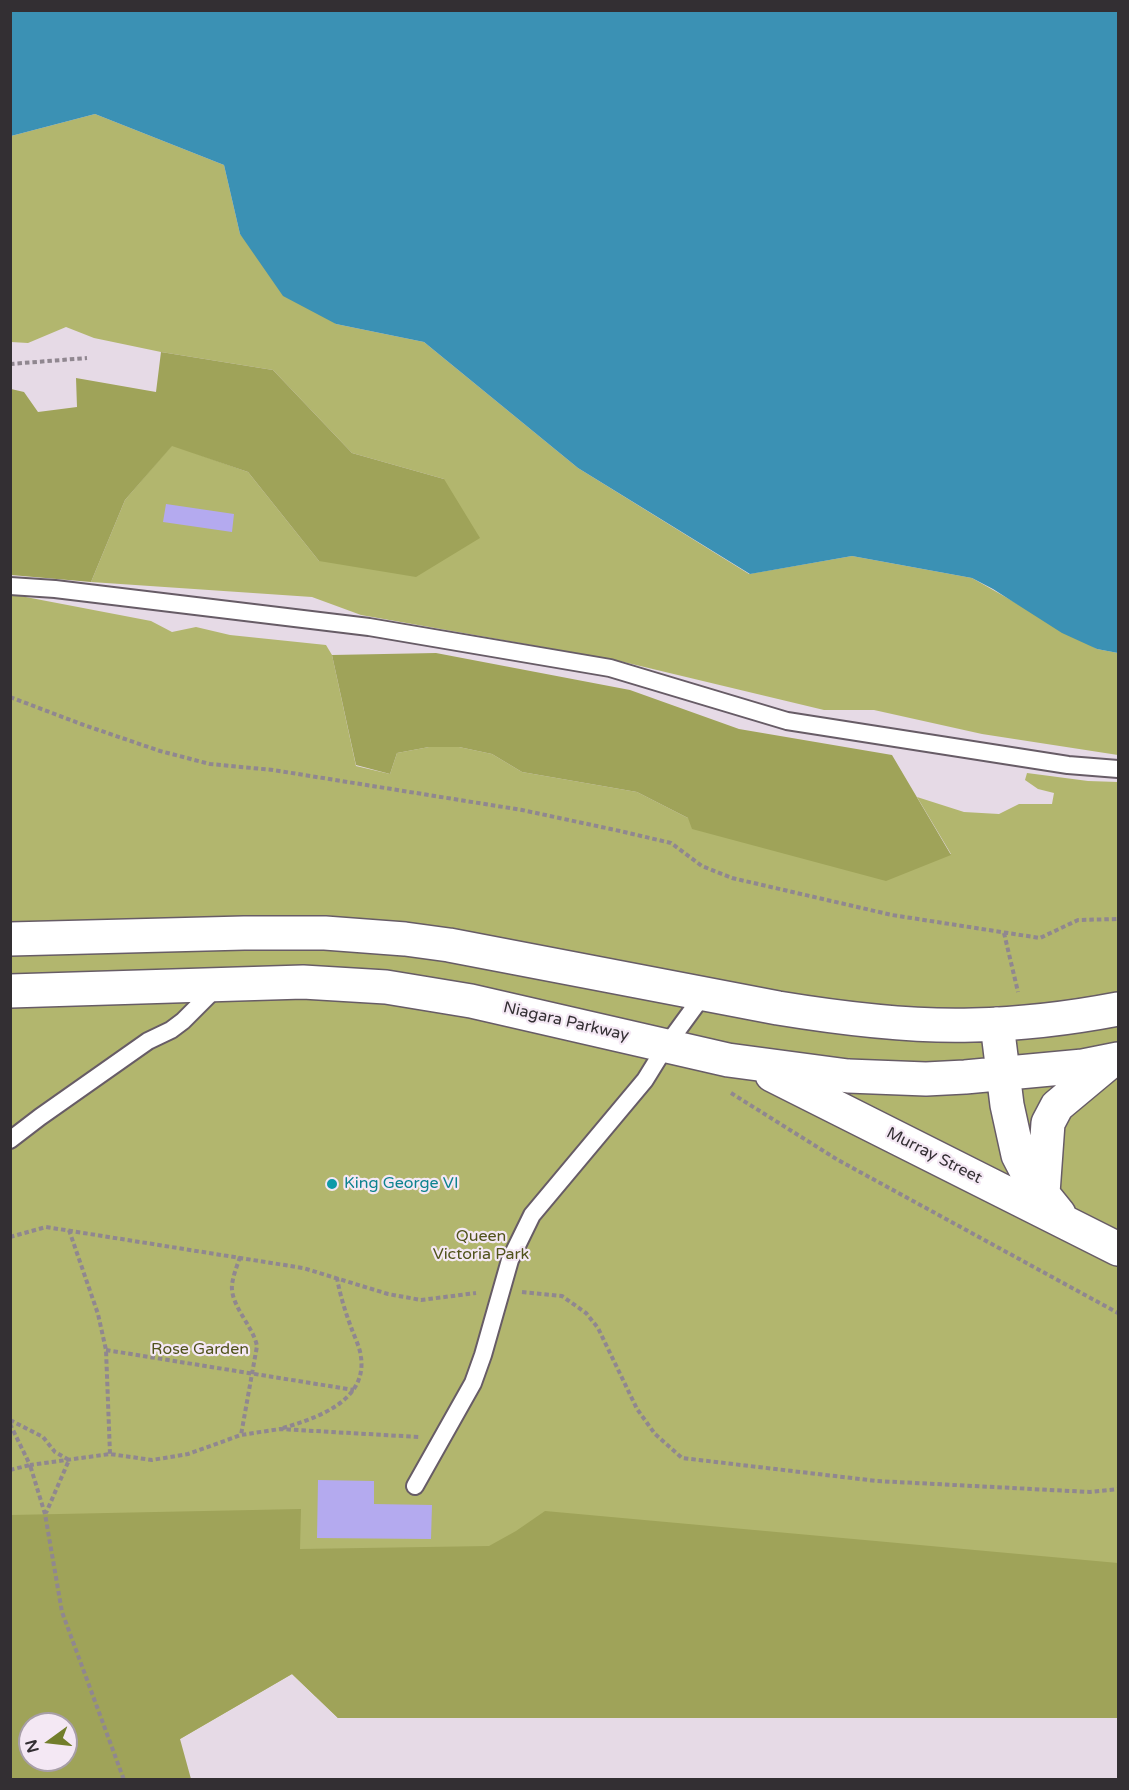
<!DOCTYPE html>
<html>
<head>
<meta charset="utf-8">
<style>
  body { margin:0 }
  #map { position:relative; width:1129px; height:1790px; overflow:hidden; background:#e6dae6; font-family:"Varela Round",sans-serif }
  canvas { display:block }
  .frame { position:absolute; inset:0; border:12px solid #332f33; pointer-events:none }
  .north { position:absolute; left:18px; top:1712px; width:60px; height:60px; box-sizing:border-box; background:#f4e8f4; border:2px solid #a79ea7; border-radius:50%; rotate:255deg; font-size:16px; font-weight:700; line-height:24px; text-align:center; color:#332f33 }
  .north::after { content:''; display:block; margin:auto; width:21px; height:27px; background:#727e2b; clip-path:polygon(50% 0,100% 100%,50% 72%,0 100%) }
</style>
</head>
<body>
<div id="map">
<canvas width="1129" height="1790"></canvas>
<div class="frame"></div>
<div class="north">N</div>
</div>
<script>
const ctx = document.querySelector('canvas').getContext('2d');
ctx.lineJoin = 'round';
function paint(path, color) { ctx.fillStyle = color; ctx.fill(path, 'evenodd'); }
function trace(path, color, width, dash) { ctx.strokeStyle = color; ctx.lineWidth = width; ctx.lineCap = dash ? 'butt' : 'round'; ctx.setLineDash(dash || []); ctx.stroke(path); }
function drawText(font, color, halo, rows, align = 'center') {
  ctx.font = font + ' "Varela Round",sans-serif'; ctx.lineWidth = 4.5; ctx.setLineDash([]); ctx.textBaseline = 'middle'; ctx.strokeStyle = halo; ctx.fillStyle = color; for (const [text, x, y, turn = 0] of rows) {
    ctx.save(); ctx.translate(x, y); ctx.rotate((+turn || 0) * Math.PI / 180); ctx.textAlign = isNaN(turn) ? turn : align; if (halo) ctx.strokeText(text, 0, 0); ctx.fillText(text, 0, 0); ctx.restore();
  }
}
paint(new Path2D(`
  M 95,114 L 224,165 L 240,234 L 336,324 L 424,342 L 578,468 L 749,574 L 852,556 L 972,578 L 1097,649 L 1118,653 L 1118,755 L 982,734 L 874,710 L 824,710 L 611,659 L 361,615 L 312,597 L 91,582 L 125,500 L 172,445 L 248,472 L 319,561 L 444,479 L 352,453 L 273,370 L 161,352 L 94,338 L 66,327 L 28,343 L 11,342 L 11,136 Z
  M 10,594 L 151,621 L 172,632 L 196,627 L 230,635 L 326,645 L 332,655 L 356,766 L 390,774 L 397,753 L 429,747 L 459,747 L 492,754 L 522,772 L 637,792 L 688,818 L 951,854 L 917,797 L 964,812 L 999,814 L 1019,804 L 1052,804 L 1054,793 L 1038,789 L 1025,780 L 1027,773 L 1088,781 L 1118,782 L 1118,1718 L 338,1718 L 292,1674 L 180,1739 L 66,1724 L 11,1724 Z`), '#b2b66e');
paint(new Path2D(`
  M 161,352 L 273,370 L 352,453 L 444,479 L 480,538 L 416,577 L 319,561 L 248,472 L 172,446 L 125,500 L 91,582 L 11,575 L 11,389 L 24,392 L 38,412 L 77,407 L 76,378 L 156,392 Z
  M 436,653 L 630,690 L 739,729 L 892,755 L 951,855 L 886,881 L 692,829 L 688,818 L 637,792 L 522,772 L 492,754 L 459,747 L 429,747 L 397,753 L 390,774 L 356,765 L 332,655 Z
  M 301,1509 L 300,1549 L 489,1546 L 516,1531 L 545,1511 L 1118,1563 L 1118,1718 L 338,1718 L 292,1674 L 180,1739 L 191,1779 L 11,1779 L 11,1515 ZM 30,1724 L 66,1724 L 66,1760 L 30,1760 Z`), '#9fa359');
paint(new Path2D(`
  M 11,10 L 1118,11 L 1118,653 L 1097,649 L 1062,633 L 993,589 L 972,578 L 852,556 L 750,574 L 578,468 L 424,342 L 336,324 L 283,296 L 240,234 L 224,165 L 95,114 L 11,136 Z`), '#3b91b4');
paint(new Path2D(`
  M 166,504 L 234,514 L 232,532 L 163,522 Z
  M 318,1480 L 374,1481 L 374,1504 L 432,1505 L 431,1539 L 317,1538 Z`), '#b4aaef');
const lane = new Path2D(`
  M 10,586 L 55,589 L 369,627 L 610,668 L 787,721 L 1068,765 L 1118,769
  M 10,1140 L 40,1117 L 148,1041 L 171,1030 L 183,1021 L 218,986
  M 415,1486 L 473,1383 L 483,1355 L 510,1260 L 532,1215 L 645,1080 L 666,1046 L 704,994`);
const secondary = new Path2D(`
  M 10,939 L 244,933 L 325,933 L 405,939 L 449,945 L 778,1008 C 839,1018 911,1027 973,1025 C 1021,1024 1071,1018 1118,1009
  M 10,991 L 303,982 L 386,987 L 471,1001 L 728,1060 L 848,1076 L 926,1079 L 965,1077 L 1083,1066 L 1118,1059
  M 997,1024 L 1007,1105 L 1018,1155 L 1030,1178 L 1059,1214
  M 772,1075 L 1118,1249
  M 1043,1193 L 1048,1123 L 1057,1106 L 1111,1061`);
trace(lane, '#675c66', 20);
trace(secondary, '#675c66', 36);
trace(new Path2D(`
  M 10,364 L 87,358
  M 10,697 L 81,724 L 160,751 L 210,764 L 273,770 L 522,810 L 620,831 L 671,843 L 702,866 L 732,878 L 892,915 L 1040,938 L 1078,920 L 1118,919
  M 1004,933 L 1018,992
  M 731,1093 L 838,1160 L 1118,1313
  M 69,1230 L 98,1314 L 106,1350 L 110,1454
  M 10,1237 L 46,1227 L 303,1268 L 388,1294 L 421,1300 L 476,1293
  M 240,1257 C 237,1266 233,1276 232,1285 C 230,1305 253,1326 257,1346 L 241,1435
  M 522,1292 L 562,1296 L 586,1313 L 598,1328 L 637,1409 L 655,1434 L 682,1458 L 877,1481 L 1090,1492 L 1118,1489
  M 106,1350 L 354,1390
  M 10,1420 L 43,1437 L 55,1452 L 69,1460 L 46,1513
  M 10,1424 L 30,1465 L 110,1454 L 152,1460 L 188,1454 L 241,1435 L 280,1429 L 419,1437
  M 283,1428 C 317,1418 367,1401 361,1357 C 360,1347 354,1336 351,1327 C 345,1311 340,1295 337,1278
  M 10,1470 L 30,1465 L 45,1514 L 62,1612 L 124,1780`), '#908790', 4, [4.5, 3]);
trace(lane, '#fff', 16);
trace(secondary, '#fff', 33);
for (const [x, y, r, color] of [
  [332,1184,6,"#0f9aa8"]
]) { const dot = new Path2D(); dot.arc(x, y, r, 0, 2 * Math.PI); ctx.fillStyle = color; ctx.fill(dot); trace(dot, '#f4e8f4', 2); }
drawText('16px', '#332f33', '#f4e8f4', [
  ["Niagara Parkway",566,1022,13],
  ["Murray Street",934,1156,27]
]);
drawText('16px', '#0d838f', '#f4e8f4', [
  ["King George VI",344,1184]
], 'left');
drawText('16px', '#50521b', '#f4e8f4', [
  ["Queen",481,1237],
  ["Victoria Park",481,1255],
  ["Rose Garden",200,1350]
]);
</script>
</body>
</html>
